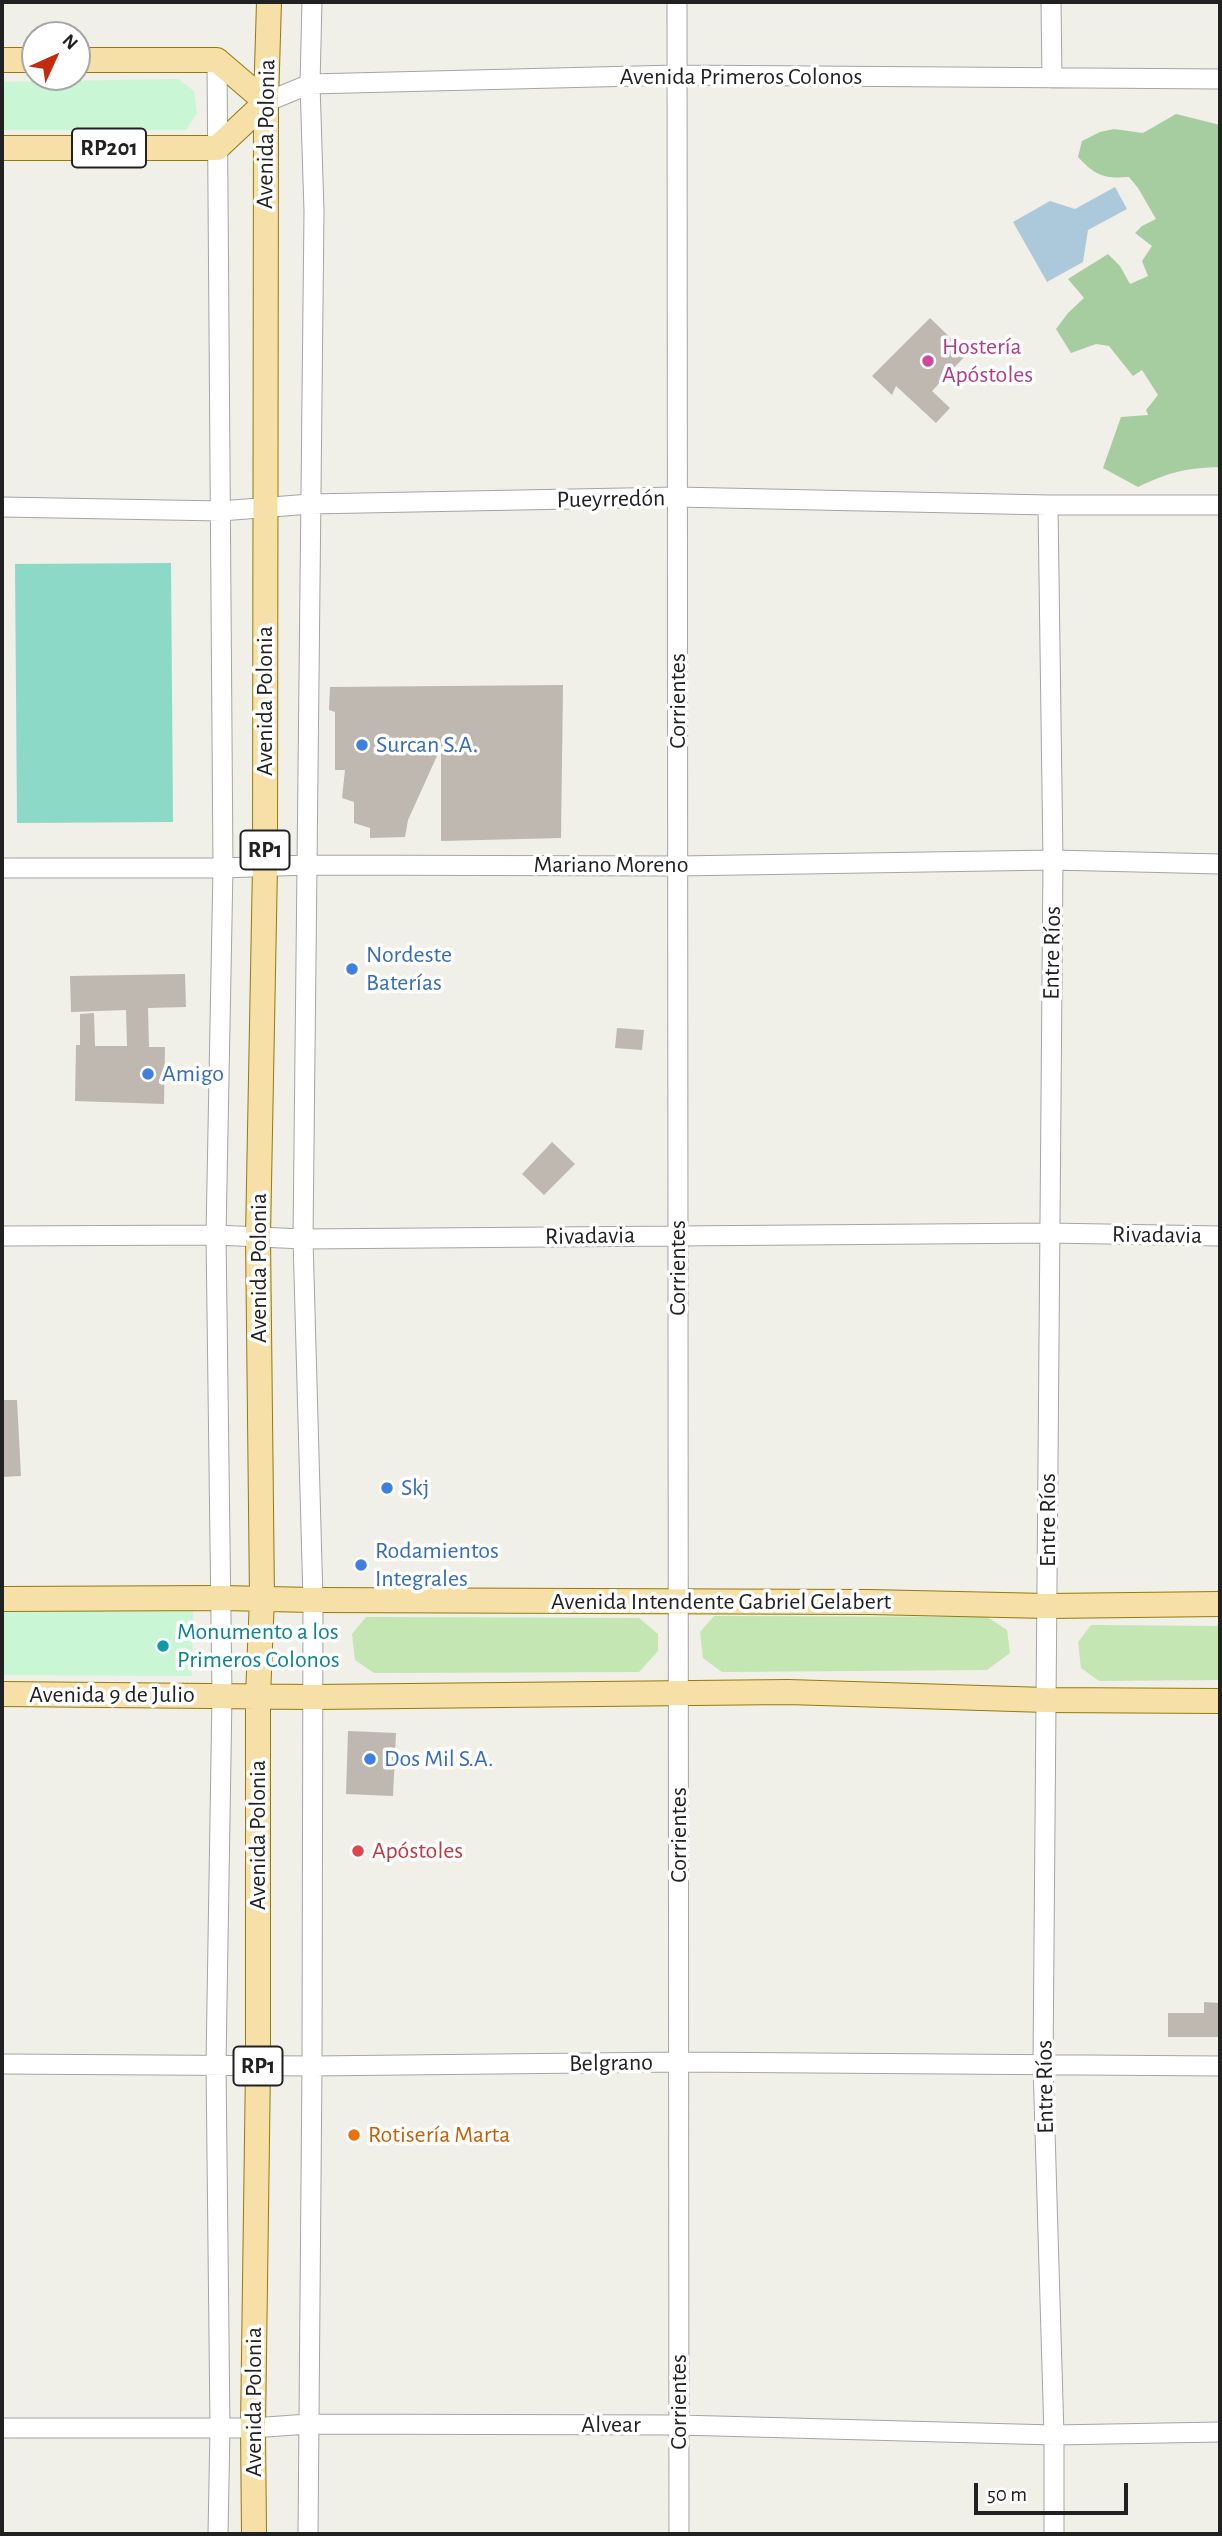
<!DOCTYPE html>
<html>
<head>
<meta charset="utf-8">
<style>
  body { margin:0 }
  #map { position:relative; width:1222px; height:2536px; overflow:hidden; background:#f0efe8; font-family:"Alegreya Sans",sans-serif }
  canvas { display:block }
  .frame { position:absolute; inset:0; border:4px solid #212121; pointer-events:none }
  .north { position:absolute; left:21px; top:21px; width:70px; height:70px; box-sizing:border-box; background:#fff; border:2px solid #a6a6a6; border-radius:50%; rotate:45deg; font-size:19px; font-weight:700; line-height:28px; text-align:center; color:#212121 }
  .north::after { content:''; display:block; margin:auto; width:24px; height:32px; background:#c32a0f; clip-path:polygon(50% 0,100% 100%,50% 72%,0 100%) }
  .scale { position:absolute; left:974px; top:2483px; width:154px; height:32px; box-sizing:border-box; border:4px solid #212121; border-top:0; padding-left:9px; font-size:21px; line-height:24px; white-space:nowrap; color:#212121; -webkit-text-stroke:5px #fff; paint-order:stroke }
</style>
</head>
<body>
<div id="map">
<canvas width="1222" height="2536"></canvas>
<div class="frame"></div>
<div class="north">N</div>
<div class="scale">50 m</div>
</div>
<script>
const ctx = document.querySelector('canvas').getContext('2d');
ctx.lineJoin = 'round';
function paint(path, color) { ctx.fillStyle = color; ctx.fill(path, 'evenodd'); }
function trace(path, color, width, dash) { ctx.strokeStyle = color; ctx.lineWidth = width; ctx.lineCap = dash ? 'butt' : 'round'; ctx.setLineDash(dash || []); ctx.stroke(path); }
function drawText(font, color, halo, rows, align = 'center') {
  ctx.font = font + ' "Alegreya Sans",sans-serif'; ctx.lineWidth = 7; ctx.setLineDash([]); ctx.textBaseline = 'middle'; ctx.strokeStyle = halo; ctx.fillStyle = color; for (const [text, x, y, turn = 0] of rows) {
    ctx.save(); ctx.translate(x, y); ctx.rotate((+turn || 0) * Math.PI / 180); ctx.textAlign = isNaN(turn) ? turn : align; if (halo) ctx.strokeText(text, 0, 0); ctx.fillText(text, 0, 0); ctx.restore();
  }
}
paint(new Path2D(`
  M 714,1616 L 987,1617 L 1007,1630 L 1010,1653 L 987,1670 L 722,1672 L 703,1658 L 700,1632 Z
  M 366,1617 L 639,1618 L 658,1634 L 658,1651 L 639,1672 L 374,1673 L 355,1660 L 352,1634 Z
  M 1091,1625 L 1220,1626 L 1220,1680 L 1099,1681 L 1081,1668 L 1078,1642 Z`), '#c4e6b2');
paint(new Path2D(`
  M 1176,114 L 1220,125 L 1220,467 C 1186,468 1169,472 1138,487 L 1103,468 L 1121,417 L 1148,415 L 1146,410 L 1158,395 L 1142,370 L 1133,376 L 1109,346 L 1096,344 L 1071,353 L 1056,329 L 1068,313 L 1084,298 L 1068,279 L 1108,254 L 1120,266 L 1130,284 L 1148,276 L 1142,261 L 1152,246 L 1135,233 L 1142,226 L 1156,219 L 1138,188 L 1129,177 C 1103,179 1095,175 1078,157 L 1082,141 L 1100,132 L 1114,129 L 1143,133 Z`), '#a6cda0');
paint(new Path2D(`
  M 178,79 L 194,91 L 197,113 L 186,130 L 2,130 L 2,82 Z
  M 193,1610 L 192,1676 L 2,1675 L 2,1611 Z`), '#c9f6d4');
paint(new Path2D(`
  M 171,563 L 173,822 L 17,823 L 15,564 Z`), '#8cd9c7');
paint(new Path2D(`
  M 1115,187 L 1127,209 L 1088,230 L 1083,262 L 1047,282 L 1013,222 L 1050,201 L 1075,209 Z`), '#acc9db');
paint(new Path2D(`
  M 930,318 L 967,354 L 932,391 L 950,408 L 936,423 L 896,386 L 892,395 L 872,376 Z
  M 563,685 L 561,838 L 441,841 L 441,747 L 408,820 L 405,837 L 370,838 L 370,828 L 354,823 L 354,802 L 342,798 L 345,770 L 335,770 L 335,712 L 329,710 L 330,687 Z
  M 185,974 L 186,1007 L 148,1008 L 149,1047 L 165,1047 L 164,1104 L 75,1101 L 76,1045 L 80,1045 L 80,1014 L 94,1013 L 95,1046 L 127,1046 L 126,1010 L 71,1012 L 70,976 Z
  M 617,1028 L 644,1030 L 642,1050 L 615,1048 Z
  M 552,1142 L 575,1164 L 544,1195 L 522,1174 Z
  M 2,1400 L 17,1400 L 21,1476 L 2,1477 Z
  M 348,1731 L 396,1733 L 393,1796 L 346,1794 Z
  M 1204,2002 L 1220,2003 L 1220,2037 L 1168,2037 L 1168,2013 L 1204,2013 Z`), '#beb8b1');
const minor = new Path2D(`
  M 677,2 L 679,2534
  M 1051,2 L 1052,78
  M 217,60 L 223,868 L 216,1235 L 222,1695 L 216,2064 L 220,2428 L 218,2534
  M 266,102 L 310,84 L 677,75 L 1220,79
  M 1048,505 L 1053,860 L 1043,2064 L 1054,2435 L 1054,2534
  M 2,507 L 221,511 L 310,504 L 677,497 L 1048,505 L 1220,505
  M 2,868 L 223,868 L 307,865 L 678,866 L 1053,860 L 1220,864
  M 2,1236 L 216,1235 L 303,1239 L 1049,1233 L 1220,1236
  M 2,2064 L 312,2066 L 679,2062 L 1220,2066
  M 2,2428 L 253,2428 L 308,2424 L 679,2425 L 1054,2435 L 1220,2432
  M 308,2534 L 312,2066 L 313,1600 L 303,1239 L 314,211 L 310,84 L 312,2`);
const major = new Path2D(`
  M 2,60 L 35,60
  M 77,60 L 217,60 L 266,102
  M 2,148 L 217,148 L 266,102
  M 2,1599 L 222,1598 L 313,1600 L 869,1602 L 1047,1606 L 1220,1604
  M 2,1694 L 313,1697 L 788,1692 L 1046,1700 L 1220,1701
  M 254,2534 L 253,2428 L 258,2066 L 258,1696 L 262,1598 L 258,1237 L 265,866 L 266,102 L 269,2`);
trace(minor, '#a5a5a5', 21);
trace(major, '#937b0b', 26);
trace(minor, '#fff', 19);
trace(major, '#f6e0a8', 24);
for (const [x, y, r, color] of [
  [928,361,7,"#d1479c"],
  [362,745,7,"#3f7fe0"],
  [352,969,7,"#3f7fe0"],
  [148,1074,7,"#3f7fe0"],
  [387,1488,7,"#3f7fe0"],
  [361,1565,7,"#3f7fe0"],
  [163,1646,7,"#0f9aa8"],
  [370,1759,7,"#3f7fe0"],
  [358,1851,7,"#e0444e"],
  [354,2135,7,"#e8710a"]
]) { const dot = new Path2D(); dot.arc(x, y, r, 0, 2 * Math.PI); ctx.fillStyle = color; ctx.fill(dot); trace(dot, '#fff', 2.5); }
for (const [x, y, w] of [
  [109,148,74],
  [265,850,49],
  [258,2066,49]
]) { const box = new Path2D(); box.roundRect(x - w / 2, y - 19.5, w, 39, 5); ctx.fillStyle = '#fff'; ctx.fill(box); trace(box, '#212121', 2); }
drawText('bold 23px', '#212121', null, [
  ["RP201",109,148],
  ["RP1",265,850],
  ["RP1",258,2066]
]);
drawText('24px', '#212121', '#fff', [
  ["Avenida Primeros Colonos",741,77],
  ["Avenida Polonia",266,134,-89],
  ["Pueyrredón",611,499,-1],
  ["Avenida Polonia",265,701,-90],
  ["Corrientes",678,701,-90],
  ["Mariano Moreno",611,865],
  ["Entre Ríos",1052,953,-89],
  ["Rivadavia",1157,1235,1],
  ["Rivadavia",590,1236,-1],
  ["Avenida Polonia",259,1268,-90],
  ["Corrientes",678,1268,-90],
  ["Entre Ríos",1048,1520,-90],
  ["Avenida Intendente Gabriel Gelabert",721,1602],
  ["Avenida 9 de Julio",112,1695],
  ["Avenida Polonia",258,1835,-90],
  ["Corrientes",679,1835,-90],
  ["Belgrano",611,2063,-1],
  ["Entre Ríos",1045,2087,-91],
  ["Avenida Polonia",254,2402,-90],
  ["Corrientes",679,2402,-90],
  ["Alvear",611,2425]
]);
drawText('24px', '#b23c85', '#fff', [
  ["Hostería",942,347],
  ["Apóstoles",942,375]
], 'left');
drawText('24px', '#366cbe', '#fff', [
  ["Surcan S.A.",376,745],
  ["Nordeste",366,955],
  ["Baterías",366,983],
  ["Amigo",162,1074],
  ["Skj",401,1488],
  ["Rodamientos",375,1551],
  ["Integrales",375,1579],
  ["Dos Mil S.A.",384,1759]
], 'left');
drawText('24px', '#0d838f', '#fff', [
  ["Monumento a los",177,1632],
  ["Primeros Colonos",177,1660]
], 'left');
drawText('24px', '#be3a42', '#fff', [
  ["Apóstoles",372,1851]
], 'left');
drawText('24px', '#c56008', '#fff', [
  ["Rotisería Marta",368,2135]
], 'left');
</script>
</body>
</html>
